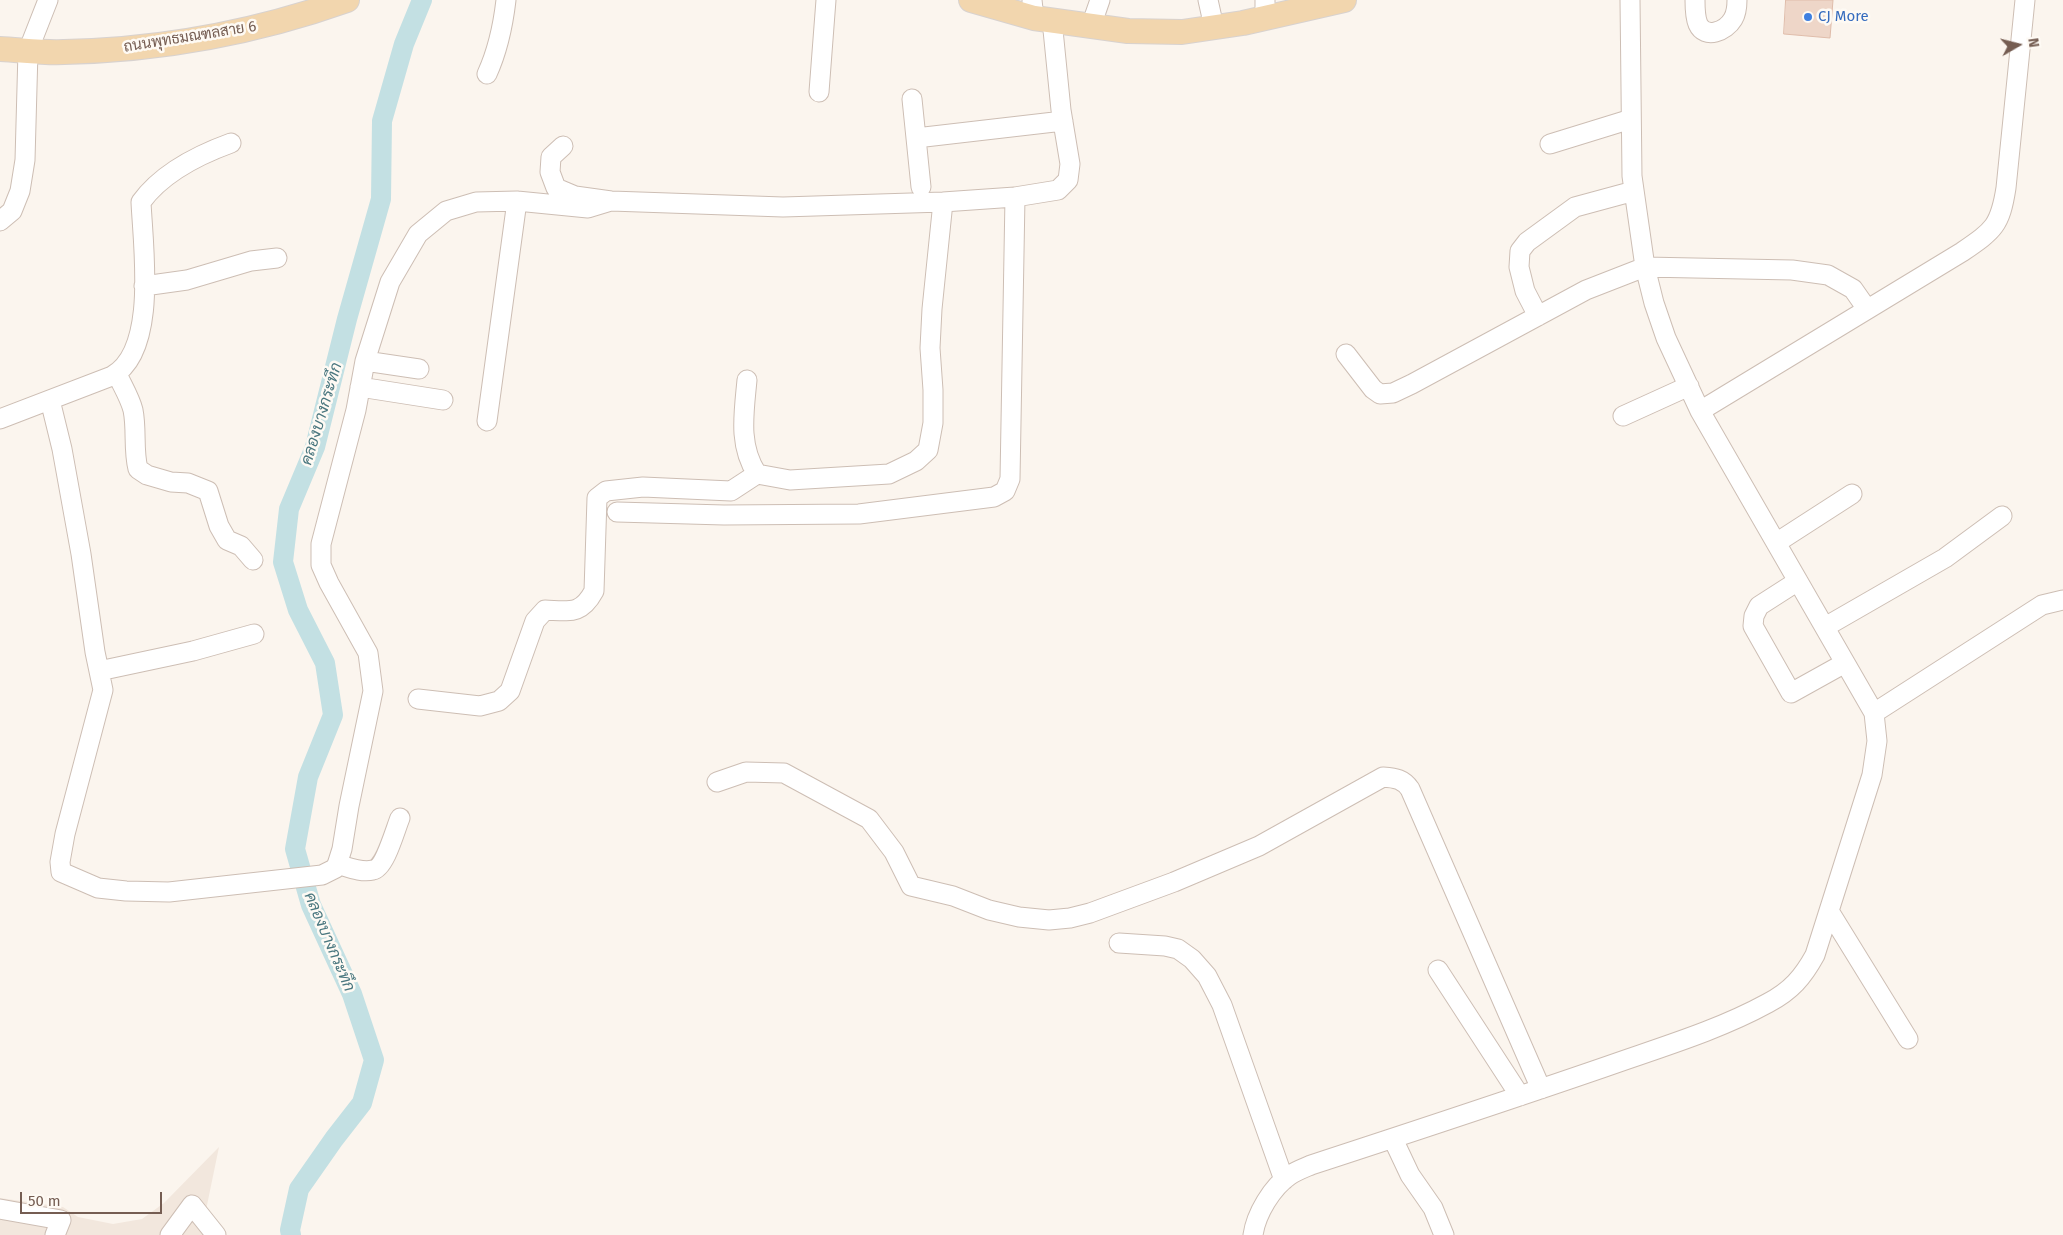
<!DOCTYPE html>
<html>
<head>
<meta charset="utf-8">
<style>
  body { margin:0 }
  #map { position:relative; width:2063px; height:1235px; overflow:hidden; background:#fbf5ee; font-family:"Fira Sans",sans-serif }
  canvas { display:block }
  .north { position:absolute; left:1993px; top:20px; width:50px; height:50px; -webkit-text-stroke:4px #fefaf4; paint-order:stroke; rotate:82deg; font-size:14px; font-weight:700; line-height:20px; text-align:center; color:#755d52 }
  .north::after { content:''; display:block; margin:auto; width:18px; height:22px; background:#755d52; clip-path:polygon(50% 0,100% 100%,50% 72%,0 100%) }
  .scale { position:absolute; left:20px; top:1192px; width:142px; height:22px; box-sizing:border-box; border:2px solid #755d52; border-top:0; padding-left:6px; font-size:15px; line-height:18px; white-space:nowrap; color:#755d52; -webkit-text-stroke:4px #fefaf4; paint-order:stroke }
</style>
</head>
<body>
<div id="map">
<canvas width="2063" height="1235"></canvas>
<div class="north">N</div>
<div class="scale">50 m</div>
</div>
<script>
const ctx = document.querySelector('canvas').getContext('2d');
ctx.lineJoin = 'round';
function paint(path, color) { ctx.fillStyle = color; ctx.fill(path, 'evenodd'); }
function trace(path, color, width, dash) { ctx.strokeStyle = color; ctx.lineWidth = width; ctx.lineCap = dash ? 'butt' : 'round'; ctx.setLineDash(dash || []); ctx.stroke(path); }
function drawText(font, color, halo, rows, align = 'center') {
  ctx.font = font + ' "Fira Sans",Sarabun,sans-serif'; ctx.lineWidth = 5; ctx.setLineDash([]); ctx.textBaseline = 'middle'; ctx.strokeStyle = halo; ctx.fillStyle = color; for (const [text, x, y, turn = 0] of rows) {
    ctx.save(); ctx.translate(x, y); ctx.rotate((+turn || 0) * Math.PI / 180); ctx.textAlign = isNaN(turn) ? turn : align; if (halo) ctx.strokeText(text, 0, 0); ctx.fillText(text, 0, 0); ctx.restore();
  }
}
paint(new Path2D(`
  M 219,1147 L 206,1210 L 226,1235 L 0,1235 L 0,1198 L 63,1207 L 78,1217 L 113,1224 L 142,1219 L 164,1203 Z`), '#f2e7dd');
trace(new Path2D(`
  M 291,1235 L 290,1230 L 299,1189 L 334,1139 L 362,1103 L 374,1060 L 352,994 L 311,905 L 295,849 L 308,777 L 333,715 L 325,663 L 298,610 L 283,562 L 289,509 L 315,447 L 347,319 L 381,199 L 382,121 L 404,44 L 422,0`), '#c3e0e3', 20);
const building = new Path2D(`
  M 1786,0 L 1833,0 L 1830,38 L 1784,34 Z`);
paint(building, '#eed6c8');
trace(building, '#dfbcaa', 1);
const minor = new Path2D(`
  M 1032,0 L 1034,18
  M 1208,0 L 1214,27
  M 1695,0 C 1695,7 1695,17 1698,24 C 1705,40 1726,31 1733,19 C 1736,14 1737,6 1737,0
  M 1265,18 L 1265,0
  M 1091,26 L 1100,0
  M 487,74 C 498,50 503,26 506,0
  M 819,92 L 826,0
  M 912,99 L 916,138
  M 1550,144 L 1631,119
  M 563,146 L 551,157 L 550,172 L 556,188 L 575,196 L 611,201 L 783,207 L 943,202 L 1015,197 L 1058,190 L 1068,180 L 1070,164 L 1061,110 L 1052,20
  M 921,187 L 916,138 L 1063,121
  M 0,221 L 12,211 L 20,191 L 25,160 L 28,51 L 48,0
  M 144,286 L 187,280 L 251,261 L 277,258
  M 1538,316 L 1525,291 L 1519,267 L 1520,251 L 1527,242 L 1575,207 L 1634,191
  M 1346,354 L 1373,389 L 1380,394 L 1393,393 L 1412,384 L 1586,290 L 1645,267 L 1792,270 L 1828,275 L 1853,289 L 1867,309
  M 365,361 L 419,369
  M 117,374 C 122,385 130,398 133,410 C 137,430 133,449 138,469 L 147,475 L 171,482 L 188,483 L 208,491 L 219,526 L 227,540 L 241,546 L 253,560
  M 747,380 C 744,413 738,445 757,474 L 790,480 L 889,474 L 916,461 L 928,450 L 933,423 L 933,390 L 930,348 L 932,309 L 943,202
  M 360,387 L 443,400
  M 50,400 L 62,449 L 81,554 L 95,652 L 103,690 L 65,834 L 60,862 L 61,872 L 98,888 L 126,891 L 169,892 L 322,875 L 336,868 L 342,849 L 349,806 L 373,691 L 368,653 L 329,583 L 321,565 L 321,544 L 356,410 L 365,361 L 390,282 L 418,234 L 446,211 L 476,202 L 517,201 L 588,208 L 611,201
  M 1700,411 L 1962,252 C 1994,230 2000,226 2006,188 L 2025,0
  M 1623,416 L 1689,386
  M 0,419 L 112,376 C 158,351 143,247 141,202 C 162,173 198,155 231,143
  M 487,421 L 517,201
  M 617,512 L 724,515 L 859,514 L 994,497 L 1005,491 L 1010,479 L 1015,197
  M 1776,543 L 1852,494
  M 1798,581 L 1759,606 L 1754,616 L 1753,626 L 1791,693 L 1845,663
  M 1825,627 L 1945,558 L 2002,516
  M 99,671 L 193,651 L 254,634
  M 418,699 L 480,706 L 499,701 L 510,691 L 535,621 L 545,610 C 570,611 581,615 594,591 L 597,498 L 606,491 L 643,487 L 731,491 L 757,474
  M 1874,713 L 2042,605 L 2063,600
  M 717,782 L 746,772 L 784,773 L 869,819 L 894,852 L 911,886 L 953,896 L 989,910 L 1019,917 L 1049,920 L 1070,918 L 1090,913 L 1174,882 L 1259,846 L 1383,777 C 1396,778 1403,779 1410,789 L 1541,1089
  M 337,864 C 348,867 361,873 373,870 C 385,868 395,830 400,818
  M 1829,911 L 1908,1039
  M 1119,943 L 1165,946 L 1178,949 L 1192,959 L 1207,976 L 1222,1005 L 1284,1180
  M 1438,970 L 1520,1096
  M 1393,1139 L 1410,1175 L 1433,1208 L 1444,1235
  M 0,1209 L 61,1220 L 55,1235
  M 170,1235 L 192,1205 L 216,1235
  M 1253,1235 C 1256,1214 1272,1187 1290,1175 C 1296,1171 1304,1168 1311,1165 C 1409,1133 1506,1101 1602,1068 C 1658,1048 1717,1031 1768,1003 C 1791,991 1803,977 1815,955 L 1872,775 L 1877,741 L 1874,713 L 1700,411 L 1666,338 L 1654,303 L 1645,267 L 1632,176 L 1630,0`);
const major = new Path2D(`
  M 971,0 L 1034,18 L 1128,31 L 1182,32 L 1243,23 L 1344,0
  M 0,49 C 21,50 43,53 64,52 C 160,50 257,32 347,0`);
trace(minor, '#cdbeb4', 21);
trace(major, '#d8d2cf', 26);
trace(minor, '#fff', 19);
trace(major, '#f2d6ae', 24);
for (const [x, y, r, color] of [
  [1808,17,5,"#3f7fe0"]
]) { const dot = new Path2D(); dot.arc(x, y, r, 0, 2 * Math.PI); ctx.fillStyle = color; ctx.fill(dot); trace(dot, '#fefaf4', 2); }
drawText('15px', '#366cbe', '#fefaf4', [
  ["CJ More",1818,17]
], 'left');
drawText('15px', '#755d52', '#fefaf4', [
  ["ถนนพุทธมณฑลสาย 6",190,37,-9]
]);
drawText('italic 16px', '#4a777f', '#fefaf4', [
  ["คลองบางกระทึก",322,414,-73],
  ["คลองบางกระทึก",329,942,67]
]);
</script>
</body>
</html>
